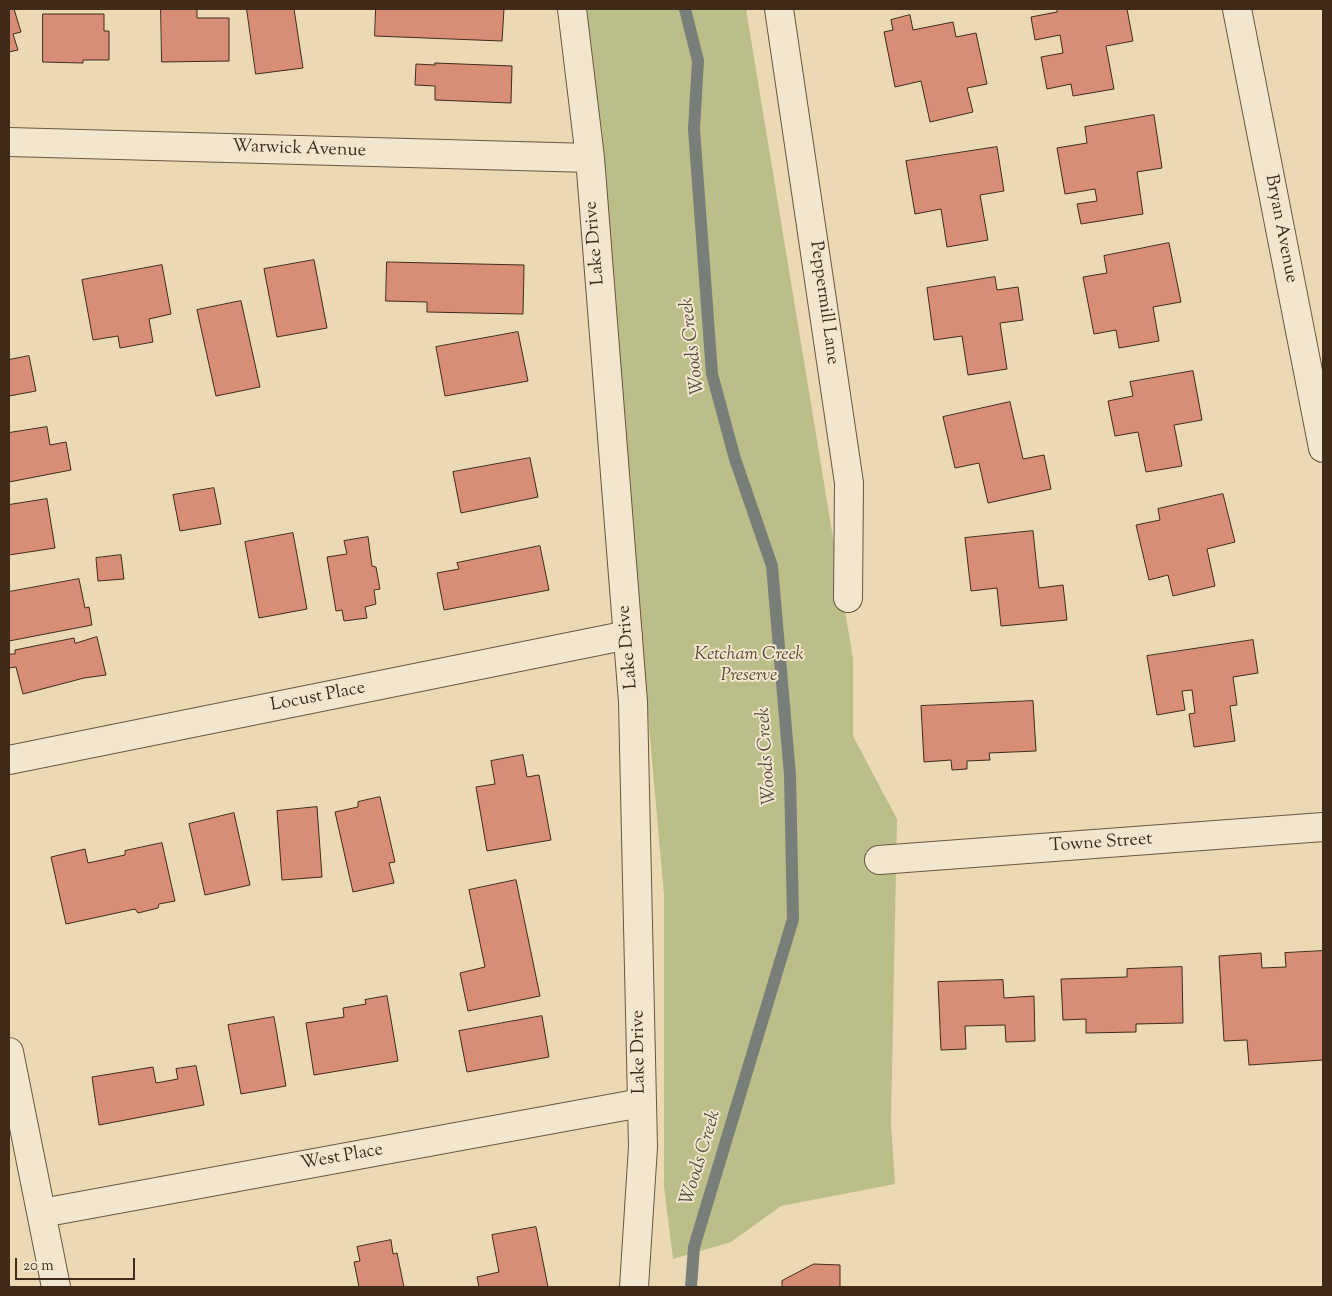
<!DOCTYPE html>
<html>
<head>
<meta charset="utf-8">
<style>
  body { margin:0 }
  #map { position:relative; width:1332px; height:1296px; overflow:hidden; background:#ebd9b4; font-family:"Sorts Mill Goudy",serif }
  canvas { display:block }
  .frame { position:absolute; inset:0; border:10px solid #402a19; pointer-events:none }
  .scale { position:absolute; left:15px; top:1258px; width:120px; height:22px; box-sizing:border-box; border:2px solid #402a19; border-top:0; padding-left:6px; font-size:15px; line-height:18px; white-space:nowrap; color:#402a19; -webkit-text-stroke:4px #f2e6ce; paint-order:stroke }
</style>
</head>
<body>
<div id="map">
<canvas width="1332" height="1296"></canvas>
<div class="frame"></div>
<div class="scale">20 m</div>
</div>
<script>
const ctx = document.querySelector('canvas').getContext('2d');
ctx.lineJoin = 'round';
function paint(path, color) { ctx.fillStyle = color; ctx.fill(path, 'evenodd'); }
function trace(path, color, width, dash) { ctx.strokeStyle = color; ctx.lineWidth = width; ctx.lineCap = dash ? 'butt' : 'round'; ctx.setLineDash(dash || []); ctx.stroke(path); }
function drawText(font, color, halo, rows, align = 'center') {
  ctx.font = font + ' "Sorts Mill Goudy",serif'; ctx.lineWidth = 4; ctx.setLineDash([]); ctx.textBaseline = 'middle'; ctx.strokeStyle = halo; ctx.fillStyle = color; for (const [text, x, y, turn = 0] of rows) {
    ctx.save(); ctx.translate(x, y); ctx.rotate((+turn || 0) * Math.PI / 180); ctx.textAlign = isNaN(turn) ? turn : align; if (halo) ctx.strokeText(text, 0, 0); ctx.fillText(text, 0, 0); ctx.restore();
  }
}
paint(new Path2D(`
  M 585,9 L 746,9 L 853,659 L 853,736 L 897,819 L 891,1123 L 895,1184 L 781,1206 L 731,1242 L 673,1259 L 664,1187 L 664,895 Z`), '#bcbe8a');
trace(new Path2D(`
  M 685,9 L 698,61 L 694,129 L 712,374 L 735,459 L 772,566 L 790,775 L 793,919 L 694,1247 L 691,1287`), '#777f78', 12);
const building = new Path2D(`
  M 9,9 L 14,9 L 21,32 L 13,34 L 18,50 L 9,52 Z
  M 161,9 L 197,9 L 197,18 L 229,18 L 229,61 L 162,62 Z
  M 247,9 L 294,9 L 303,68 L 256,74 Z
  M 376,9 L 504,9 L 502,41 L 375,36 Z
  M 1057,9 L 1127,9 L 1133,41 L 1106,46 L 1114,89 L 1073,96 L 1071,84 L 1047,89 L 1041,57 L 1063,53 L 1060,35 L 1035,40 L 1031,17 L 1057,12 Z
  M 43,14 L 104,14 L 104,31 L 109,31 L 109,60 L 83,60 L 83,63 L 43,62 Z
  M 910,15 L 913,30 L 953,22 L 956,37 L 976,33 L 987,84 L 967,88 L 973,112 L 930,122 L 921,81 L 895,87 L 884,32 L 893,30 L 891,20 Z
  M 435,63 L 512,66 L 511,103 L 435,100 L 435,86 L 415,85 L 416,64 L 435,65 Z
  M 1154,115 L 1162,168 L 1137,172 L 1143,214 L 1081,224 L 1077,204 L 1097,201 L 1095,189 L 1065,194 L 1057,148 L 1087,143 L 1085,127 Z
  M 997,147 L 1004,191 L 980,195 L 988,240 L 947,247 L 941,209 L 915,214 L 906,161 Z
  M 1169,243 L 1181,302 L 1153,307 L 1159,341 L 1119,348 L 1116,330 L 1094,334 L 1083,277 L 1107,273 L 1104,256 Z
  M 314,260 L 327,328 L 277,337 L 264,269 Z
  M 387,262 L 524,265 L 523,314 L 427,312 L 427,302 L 386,301 Z
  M 162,265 L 171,314 L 149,319 L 153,342 L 120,348 L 118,336 L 93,340 L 82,280 Z
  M 995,277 L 997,290 L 1018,287 L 1023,320 L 1000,323 L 1007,369 L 968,375 L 962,336 L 934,340 L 927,288 Z
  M 241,301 L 260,387 L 216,396 L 197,310 Z
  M 518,332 L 528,381 L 445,396 L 436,347 Z
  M 29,356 L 36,391 L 9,396 L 9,360 Z
  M 1193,371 L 1202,420 L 1174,425 L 1182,466 L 1146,472 L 1138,432 L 1115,436 L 1108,401 L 1133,396 L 1130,382 Z
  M 1010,402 L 1023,459 L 1044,455 L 1051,489 L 988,503 L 979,463 L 955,468 L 943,417 Z
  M 47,427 L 50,445 L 66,442 L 71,470 L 9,482 L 9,433 Z
  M 530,458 L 538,497 L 461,513 L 453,472 Z
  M 214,488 L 221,524 L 180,531 L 173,495 Z
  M 1223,494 L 1235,542 L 1207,549 L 1215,586 L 1173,596 L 1168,575 L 1149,580 L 1136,525 L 1160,520 L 1158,509 Z
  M 47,499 L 55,548 L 9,555 L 9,505 Z
  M 1033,531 L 1039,588 L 1063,585 L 1067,620 L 1001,626 L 997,588 L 971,591 L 965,538 Z
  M 293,533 L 307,609 L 259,618 L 245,542 Z
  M 368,537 L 372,566 L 376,567 L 380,589 L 374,590 L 376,604 L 365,607 L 367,618 L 344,621 L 342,610 L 336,611 L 327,557 L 347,554 L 344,541 Z
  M 540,546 L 549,590 L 444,610 L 437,573 L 459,569 L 457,563 Z
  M 121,555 L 124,579 L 98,581 L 96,558 Z
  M 79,579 L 85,608 L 89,607 L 92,625 L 9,641 L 9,592 Z
  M 97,637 L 106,675 L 84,678 L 23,694 L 16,667 L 9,668 L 9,654 L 15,654 L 15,650 L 74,638 L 75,643 Z
  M 1253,640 L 1258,673 L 1233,677 L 1237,705 L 1230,706 L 1235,741 L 1194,747 L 1189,714 L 1195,713 L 1192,690 L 1182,691 L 1185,710 L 1157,715 L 1147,656 Z
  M 1033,701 L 1036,751 L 989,753 L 990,760 L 967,761 L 967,769 L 952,770 L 951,760 L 924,762 L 921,706 Z
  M 523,755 L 527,777 L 539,775 L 551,840 L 487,851 L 476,787 L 495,784 L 491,761 Z
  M 380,797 L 395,862 L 389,863 L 394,883 L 353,892 L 335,812 L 358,807 L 358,802 Z
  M 317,807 L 322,877 L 282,880 L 277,811 Z
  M 234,813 L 250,885 L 205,895 L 189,824 Z
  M 162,843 L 175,901 L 159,904 L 158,908 L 138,913 L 135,909 L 66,924 L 51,857 L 85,849 L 88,863 L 125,855 L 125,851 Z
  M 516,880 L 540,996 L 468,1011 L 460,973 L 485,967 L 469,890 Z
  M 1323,951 L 1323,1060 L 1249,1065 L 1247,1040 L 1224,1041 L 1219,956 L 1261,953 L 1262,968 L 1286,967 L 1285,953 Z
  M 1182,967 L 1183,1023 L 1136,1024 L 1136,1032 L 1086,1033 L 1086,1019 L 1063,1020 L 1061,979 L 1127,977 L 1127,969 Z
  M 1003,980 L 1004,998 L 1034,996 L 1035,1041 L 1006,1042 L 1005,1025 L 965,1026 L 966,1049 L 941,1050 L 938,982 Z
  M 387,996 L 398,1061 L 314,1075 L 306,1023 L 344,1017 L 343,1008 L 366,1004 L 365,1000 Z
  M 542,1016 L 549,1057 L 467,1072 L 459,1031 Z
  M 274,1017 L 286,1086 L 241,1094 L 228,1025 Z
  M 196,1066 L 204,1105 L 99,1125 L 92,1077 L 153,1067 L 156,1083 L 178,1079 L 176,1069 Z
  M 536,1227 L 548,1287 L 479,1287 L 477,1277 L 499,1272 L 492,1235 Z
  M 391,1240 L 393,1254 L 397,1253 L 404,1287 L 359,1287 L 354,1262 L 360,1261 L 357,1247 Z
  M 814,1264 L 840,1265 L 840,1287 L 782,1287 L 782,1281 Z`);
paint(building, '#d78d76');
trace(building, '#402a19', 1);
const minor = new Path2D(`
  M 572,9 L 590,158 L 633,702 L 643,1147 L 634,1287
  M 779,9 L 849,483 L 848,598
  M 1237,9 L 1323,448
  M 9,142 L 590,158
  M 9,760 L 628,635
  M 879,860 L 1323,827
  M 9,1052 L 56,1287
  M 42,1213 L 641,1103`);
trace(minor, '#6b5640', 30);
trace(minor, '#f2e6ce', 28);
drawText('18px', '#402a19', '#f2e6ce', [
  ["Warwick Avenue",299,150,2],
  ["Bryan Avenue",1280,229,79],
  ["Lake Drive",596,243,-95],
  ["Peppermill Lane",823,303,82],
  ["Lake Drive",629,647,-95],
  ["Locust Place",318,698,-11],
  ["Towne Street",1101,844,-4],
  ["Lake Drive",640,1052,-91],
  ["West Place",342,1158,-10]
]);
drawText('italic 18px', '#594830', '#f2e6ce', [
  ["Ketcham Creek",749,656],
  ["Preserve",749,677]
]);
drawText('italic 19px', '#574e40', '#f2e6ce', [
  ["Woods Creek",694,346,-97],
  ["Woods Creek",768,756,-94],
  ["Woods Creek",702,1158,-73]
]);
</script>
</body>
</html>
